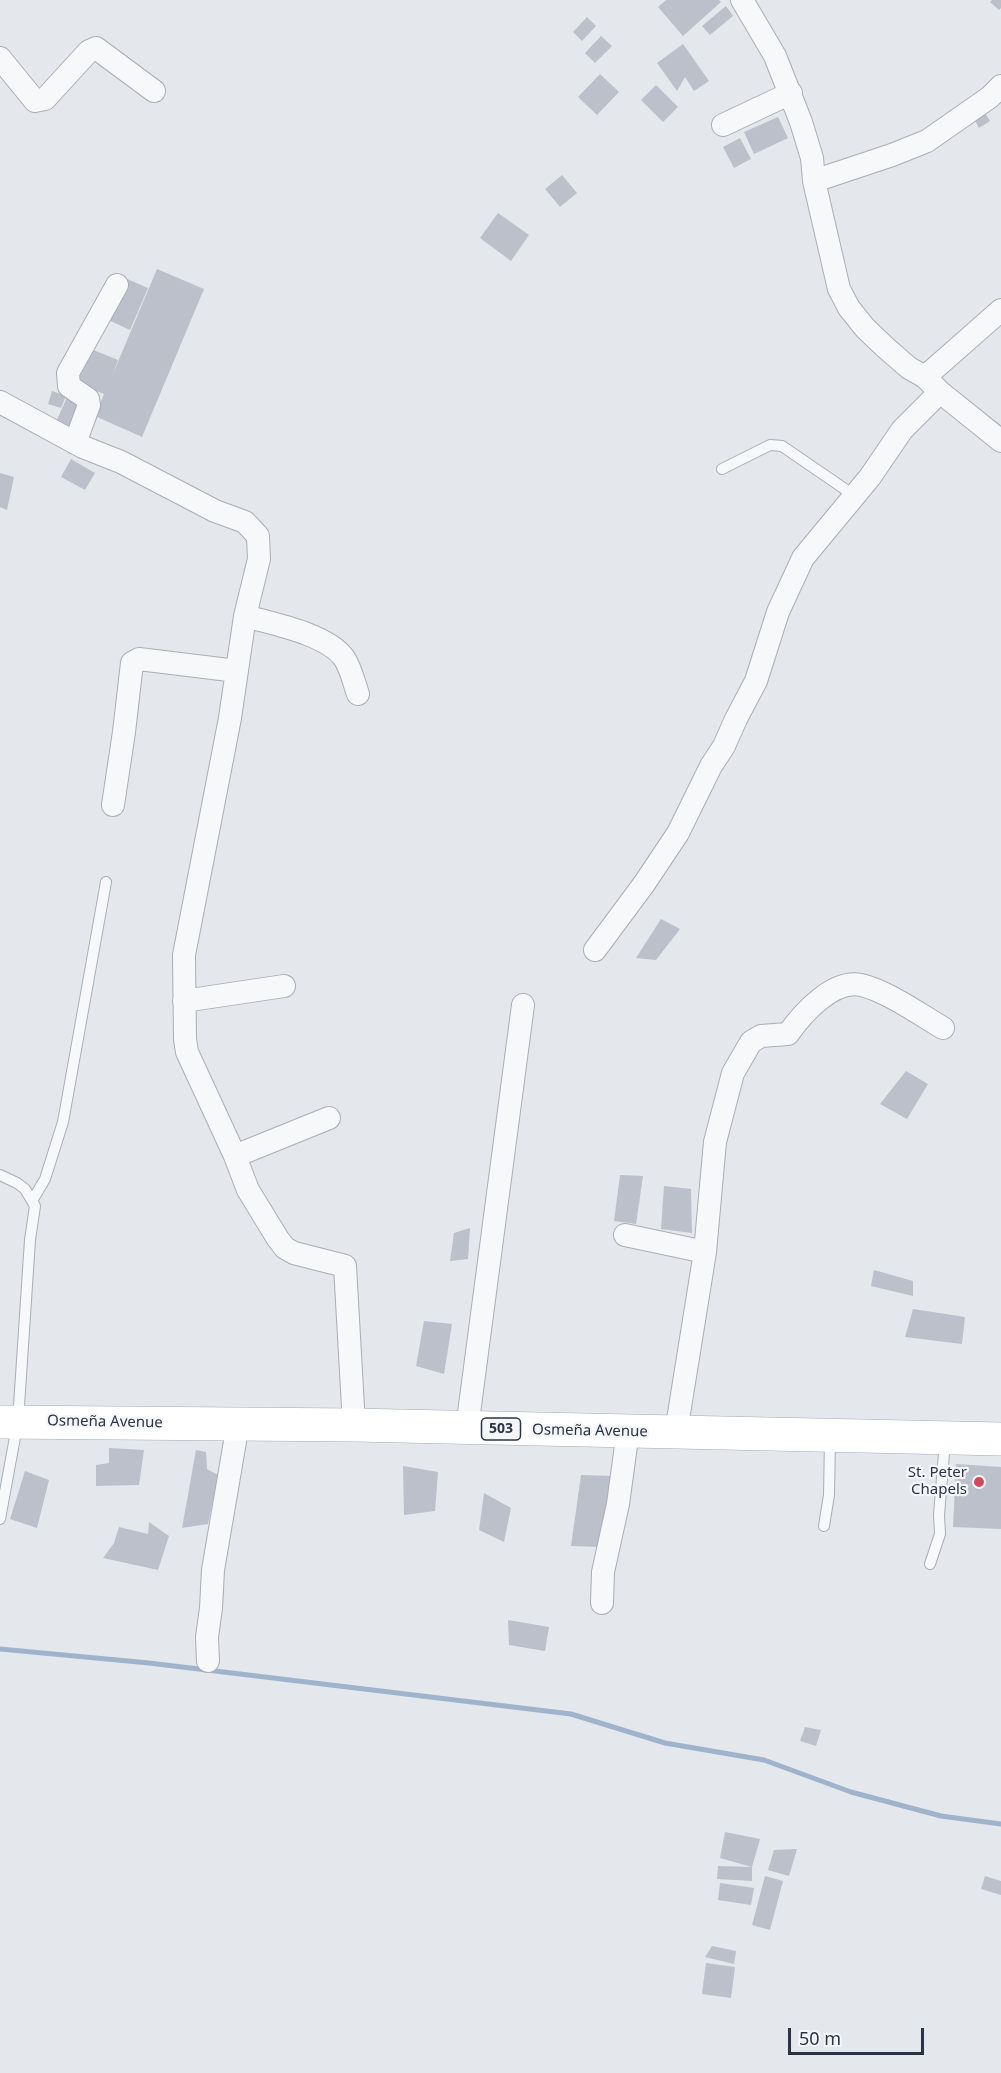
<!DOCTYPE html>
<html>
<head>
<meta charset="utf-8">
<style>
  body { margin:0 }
  #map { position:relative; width:1001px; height:2073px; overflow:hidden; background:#e4e7ec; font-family:"Noto Sans",sans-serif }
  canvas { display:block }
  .scale { position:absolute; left:788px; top:2028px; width:136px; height:27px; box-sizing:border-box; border:3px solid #2b3445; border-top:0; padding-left:8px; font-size:18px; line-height:21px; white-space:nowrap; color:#2b3445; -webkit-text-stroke:4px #f4f6f9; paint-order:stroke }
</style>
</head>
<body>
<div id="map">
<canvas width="1001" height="2073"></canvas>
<div class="scale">50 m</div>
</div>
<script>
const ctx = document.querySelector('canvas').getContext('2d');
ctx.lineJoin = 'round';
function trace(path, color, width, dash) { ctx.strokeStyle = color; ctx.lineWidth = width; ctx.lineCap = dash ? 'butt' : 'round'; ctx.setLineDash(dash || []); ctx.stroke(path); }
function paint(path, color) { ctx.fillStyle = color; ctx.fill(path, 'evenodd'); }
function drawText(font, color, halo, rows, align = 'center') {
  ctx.font = font + ' "Noto Sans",sans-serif'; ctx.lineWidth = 4.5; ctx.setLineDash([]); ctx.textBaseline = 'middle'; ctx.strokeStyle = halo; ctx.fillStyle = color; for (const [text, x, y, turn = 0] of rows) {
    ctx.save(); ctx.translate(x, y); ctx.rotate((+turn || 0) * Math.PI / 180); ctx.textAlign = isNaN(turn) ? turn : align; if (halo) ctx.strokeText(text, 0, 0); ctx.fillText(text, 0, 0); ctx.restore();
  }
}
trace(new Path2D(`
  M 0,1649 L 149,1663 L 571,1714 L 665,1743 L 764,1760 L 851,1792 L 941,1816 L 1001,1824`), '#9fb4cc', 5);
paint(new Path2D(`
  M 666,0 L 719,0 L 721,2 L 683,36 L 658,7 Z
  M 992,0 L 1001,0 L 1001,8 L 999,10 L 990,2 Z
  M 726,6 L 733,16 L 710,35 L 702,26 Z
  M 587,17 L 596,26 L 582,41 L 573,32 Z
  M 601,36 L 612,46 L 595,63 L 585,53 Z
  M 683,44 L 709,81 L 694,91 L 685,77 L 677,91 L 657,63 Z
  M 600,74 L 619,92 L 597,115 L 578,97 Z
  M 656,85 L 678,107 L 663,122 L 641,100 Z
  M 982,108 L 990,121 L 979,128 L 972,115 Z
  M 778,117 L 788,138 L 754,154 L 744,132 Z
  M 740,138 L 751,159 L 734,168 L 723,147 Z
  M 562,175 L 577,193 L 560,207 L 545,189 Z
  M 498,213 L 529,235 L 511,261 L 480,238 Z
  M 157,269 L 204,289 L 142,437 L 95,416 L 104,394 L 72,381 L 86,347 L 118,360 L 112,376 Z
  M 125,278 L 148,288 L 130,330 L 106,319 Z
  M 52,391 L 66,396 L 61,408 L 48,404 Z
  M 69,393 L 84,399 L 69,431 L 55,424 Z
  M 71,459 L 95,473 L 85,490 L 61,477 Z
  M 0,473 L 14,477 L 7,510 L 0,507 Z
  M 661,919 L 680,929 L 656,960 L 636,958 Z
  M 906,1071 L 928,1084 L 907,1119 L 880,1104 Z
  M 620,1175 L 643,1176 L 636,1224 L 614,1221 Z
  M 664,1186 L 691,1189 L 692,1233 L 661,1229 Z
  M 470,1228 L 468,1259 L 450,1261 L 454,1233 Z
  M 874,1270 L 913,1281 L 913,1296 L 871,1286 Z
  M 913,1309 L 965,1317 L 962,1344 L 905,1337 Z
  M 424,1321 L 452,1324 L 444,1374 L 416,1366 Z
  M 109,1448 L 144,1450 L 139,1485 L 96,1486 L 96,1465 L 109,1463 Z
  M 196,1450 L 206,1452 L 207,1469 L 218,1475 L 208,1524 L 182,1528 Z
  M 956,1464 L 1001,1467 L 1001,1529 L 953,1527 Z
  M 403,1466 L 438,1472 L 435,1511 L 404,1515 Z
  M 25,1471 L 49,1480 L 37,1528 L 10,1519 Z
  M 581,1475 L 612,1476 L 600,1547 L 571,1546 Z
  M 484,1493 L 511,1508 L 504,1542 L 479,1530 Z
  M 149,1522 L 169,1536 L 158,1570 L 103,1558 L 114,1543 L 119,1527 L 148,1534 Z
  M 508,1620 L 549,1627 L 545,1651 L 509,1645 Z
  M 805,1727 L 821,1730 L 816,1746 L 800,1741 Z
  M 725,1832 L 760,1839 L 752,1867 L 720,1858 Z
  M 797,1849 L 789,1876 L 768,1870 L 774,1850 Z
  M 718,1866 L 752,1867 L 752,1881 L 717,1879 Z
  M 765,1876 L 783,1881 L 770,1930 L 752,1925 Z
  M 985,1876 L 1001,1881 L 1001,1895 L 981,1889 Z
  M 720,1883 L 754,1888 L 751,1905 L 718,1900 Z
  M 712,1946 L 736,1951 L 734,1964 L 705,1957 Z
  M 706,1963 L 735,1967 L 731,1998 L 702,1994 Z`), '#bbc0ca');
const lane = new Path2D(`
  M 722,469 L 770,445 L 782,446 L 855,496
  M 0,1175 L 17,1183 L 25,1189 L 35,1206 L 30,1240 L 18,1421 L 0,1519
  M 32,1201 L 45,1179 L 63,1122 L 106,882
  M 824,1526 L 829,1495 L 830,1439
  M 930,1564 L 940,1534 L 939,1515 L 945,1441`);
const street = new Path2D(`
  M 742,0 L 775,56 L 801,122 L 812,158 L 814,181 L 839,289 L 849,308 L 865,328 L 886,348 L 909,368 L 925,377 L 940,392 L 1001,441
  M 0,58 L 35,101 L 45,99 L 89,51 L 96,48 L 154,91
  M 723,125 L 791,93
  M 814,181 L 892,155 L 927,141 L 990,97 L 1001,86
  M 925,377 L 1001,310
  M 0,402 L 83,447 L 121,462 L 215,511 L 245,522 L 258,536 L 259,559 L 245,616 L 230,718 L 184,955 L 185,1039 L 187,1052 L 235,1156 L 248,1190 L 278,1239 L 285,1248 L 294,1253 L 345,1266 L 354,1425
  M 75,443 L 89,405 L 88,399 L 69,386 L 68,373 L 117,285
  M 245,616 C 273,624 327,634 344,658 C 351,668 354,683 358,694
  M 113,805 L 124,732 L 132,663 L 139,659 L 237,671
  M 595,950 L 644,884 L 678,833 L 711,766 L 724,746 L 736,719 L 756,681 L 778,612 L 803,558 L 870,477 L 902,430 L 940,392
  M 184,1001 L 284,986
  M 235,1156 L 329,1118
  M 625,1235 L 705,1252
  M 467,1428 L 523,1005
  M 676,1432 L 705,1252 L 715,1142 L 733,1073 L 751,1042 L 761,1036 L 788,1034 C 802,1014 833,979 861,985 C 885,990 921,1015 943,1028
  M 602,1603 L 603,1572 L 618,1504 L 628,1431
  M 208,1661 L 207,1637 L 211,1608 L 213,1570 L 238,1424`);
const primary = new Path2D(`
  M 0,1422 L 354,1425 L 1001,1439`);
trace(lane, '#a9aeb7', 12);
trace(street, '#a9aeb7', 24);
trace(primary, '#a3abb8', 34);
trace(lane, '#f7f8fa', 10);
trace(street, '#f7f8fa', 22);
trace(primary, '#fff', 33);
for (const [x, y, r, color] of [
  [979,1482,6,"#d1495b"]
]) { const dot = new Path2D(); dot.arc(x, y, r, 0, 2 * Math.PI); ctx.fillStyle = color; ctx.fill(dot); trace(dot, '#f4f6f9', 2); }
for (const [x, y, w] of [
  [501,1429,39]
]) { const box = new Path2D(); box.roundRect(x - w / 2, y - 11, w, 22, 4.5); ctx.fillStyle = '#f4f6f9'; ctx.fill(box); trace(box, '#2b3445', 1.5); }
drawText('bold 14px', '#2b3445', null, [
  ["503",501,1429]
]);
drawText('15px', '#2b3445', '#f4f6f9', [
  ["Osmeña Avenue",105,1422,1],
  ["Osmeña Avenue",590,1431,1]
]);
drawText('15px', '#2b3445', '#f4f6f9', [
  ["St. Peter",967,1473],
  ["Chapels",967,1490]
], 'right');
</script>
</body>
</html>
